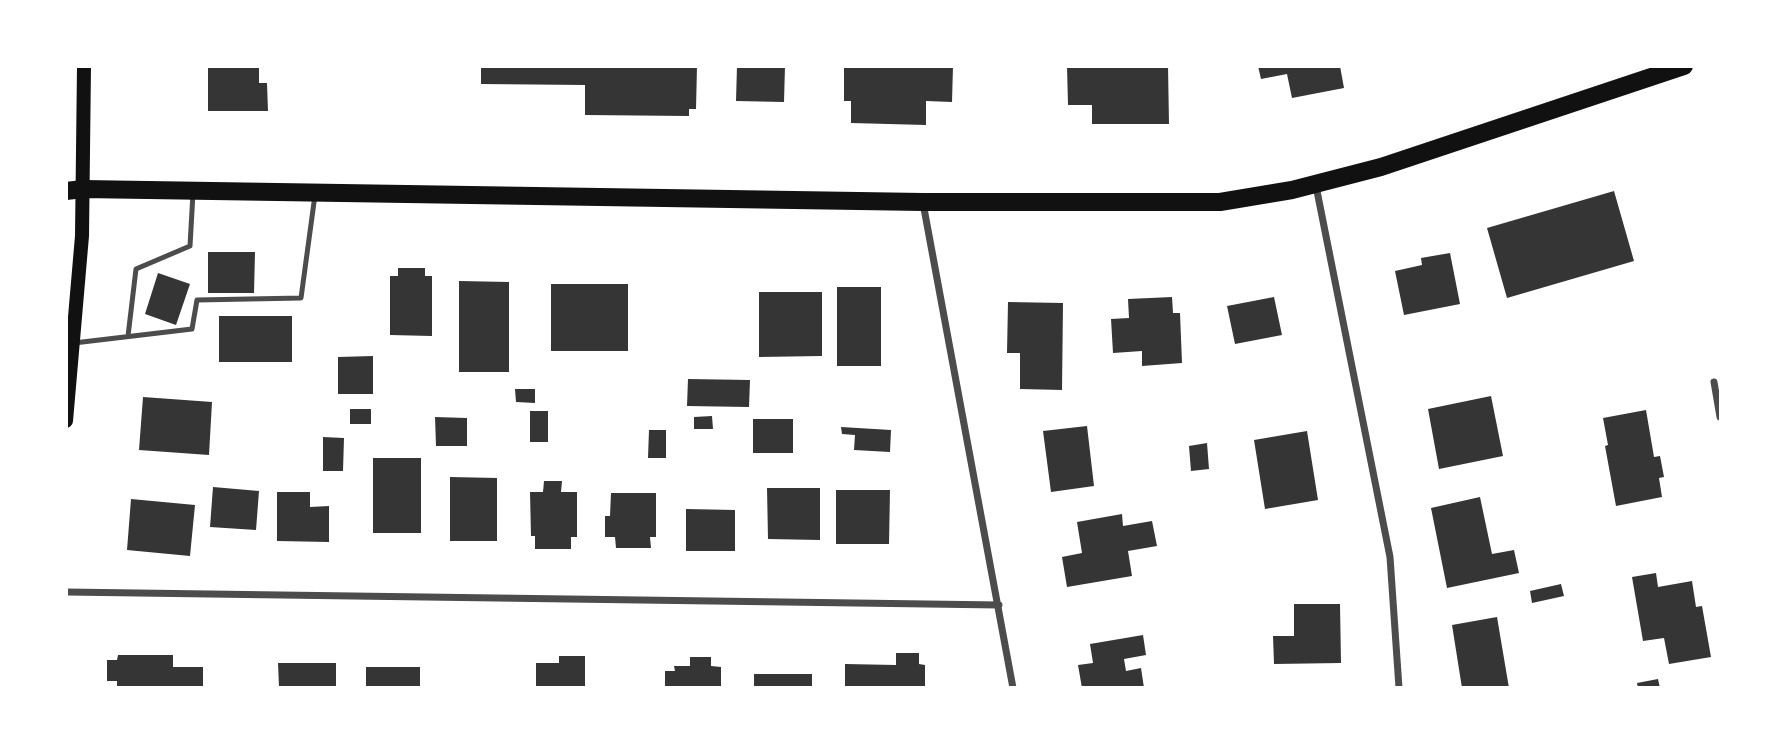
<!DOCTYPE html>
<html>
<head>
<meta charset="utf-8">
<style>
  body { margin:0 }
  #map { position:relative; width:1787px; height:754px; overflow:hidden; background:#fff; font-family:Cabin,sans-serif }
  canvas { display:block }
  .frame { position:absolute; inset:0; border:68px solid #fff; pointer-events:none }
</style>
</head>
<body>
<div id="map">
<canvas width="1787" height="754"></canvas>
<div class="frame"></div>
</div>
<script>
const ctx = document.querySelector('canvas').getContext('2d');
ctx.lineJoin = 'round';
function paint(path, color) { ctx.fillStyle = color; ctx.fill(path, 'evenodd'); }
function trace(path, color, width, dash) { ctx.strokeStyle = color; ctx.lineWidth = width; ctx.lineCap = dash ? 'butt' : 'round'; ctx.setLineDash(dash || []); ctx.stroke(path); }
paint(new Path2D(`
  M 208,66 L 259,66 L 259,83 L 267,83 L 268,111 L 208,111 Z
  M 481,66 L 697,66 L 696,109 L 689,109 L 689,116 L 585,115 L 585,85 L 481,84 Z
  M 737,66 L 785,66 L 784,102 L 736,101 Z
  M 844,66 L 953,66 L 952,102 L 926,101 L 926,125 L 851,123 L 851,101 L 844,101 Z
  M 1067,66 L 1168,66 L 1169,124 L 1092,124 L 1092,105 L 1068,105 Z
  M 1258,66 L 1340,66 L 1344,88 L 1292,98 L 1287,74 L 1261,79 Z
  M 1614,191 L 1634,261 L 1507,298 L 1487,228 Z
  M 208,252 L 255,252 L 254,293 L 208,293 Z
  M 1450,253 L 1460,304 L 1404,315 L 1395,271 L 1422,265 L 1421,258 Z
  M 398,268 L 425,268 L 425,276 L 432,276 L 432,336 L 390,335 L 390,276 L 398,276 Z
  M 158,273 L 190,284 L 176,325 L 145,314 Z
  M 459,281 L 509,282 L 509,372 L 459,372 Z
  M 551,284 L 628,284 L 628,351 L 551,351 Z
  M 837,287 L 881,287 L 881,366 L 837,366 Z
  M 759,292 L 822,292 L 822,356 L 759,357 Z
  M 1172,297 L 1173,313 L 1180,313 L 1182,363 L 1142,366 L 1142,351 L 1113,353 L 1111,319 L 1129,318 L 1128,299 Z
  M 1274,297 L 1282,335 L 1235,344 L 1227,306 Z
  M 1008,302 L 1063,303 L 1062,390 L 1020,389 L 1020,353 L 1007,353 Z
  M 219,316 L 292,316 L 292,362 L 219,362 Z
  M 373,356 L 373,394 L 338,394 L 338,357 Z
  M 688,379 L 750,380 L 749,407 L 687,406 Z
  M 515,389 L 535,389 L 535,403 L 516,402 Z
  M 1491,396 L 1503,456 L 1439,469 L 1428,409 Z
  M 143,397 L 212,402 L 209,455 L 139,450 Z
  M 350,409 L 371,409 L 371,424 L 350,424 Z
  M 1646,410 L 1654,457 L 1660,456 L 1664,477 L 1659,478 L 1662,497 L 1616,506 L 1605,446 L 1608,445 L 1603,418 Z
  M 530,411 L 548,411 L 548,442 L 530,442 Z
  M 712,416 L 713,429 L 694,429 L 694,417 Z
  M 435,417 L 467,418 L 467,446 L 436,446 Z
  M 753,419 L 793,419 L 793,453 L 753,453 Z
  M 1087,426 L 1094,486 L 1051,492 L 1043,431 Z
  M 841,427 L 891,430 L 890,452 L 854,450 L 855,435 L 842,434 Z
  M 649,430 L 666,430 L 666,458 L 648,458 Z
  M 1307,431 L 1318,500 L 1265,509 L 1254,440 Z
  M 323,437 L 344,438 L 343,471 L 323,471 Z
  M 1207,443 L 1209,469 L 1191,471 L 1189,446 Z
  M 373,458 L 421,458 L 421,533 L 373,533 Z
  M 450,477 L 497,478 L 497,541 L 450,541 Z
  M 544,481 L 562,481 L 561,492 L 577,492 L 577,537 L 571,537 L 571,549 L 535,549 L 535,536 L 531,536 L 530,492 L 543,492 Z
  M 213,487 L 259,491 L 256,530 L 210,527 Z
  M 767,488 L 820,488 L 820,540 L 768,539 Z
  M 836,490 L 890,490 L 889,544 L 836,544 Z
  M 277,492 L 310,492 L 310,507 L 329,506 L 329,542 L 277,541 Z
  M 611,493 L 656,493 L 656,537 L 650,537 L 651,548 L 616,548 L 615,537 L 605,537 L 605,516 L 610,516 Z
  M 1480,497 L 1492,554 L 1514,550 L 1519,573 L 1447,588 L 1431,508 Z
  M 131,499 L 195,505 L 190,556 L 127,550 Z
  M 686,509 L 735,510 L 735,551 L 686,551 Z
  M 1122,514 L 1123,526 L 1152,521 L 1157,546 L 1128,551 L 1132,576 L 1067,587 L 1062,557 L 1082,553 L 1077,522 Z
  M 1656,573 L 1658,587 L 1692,581 L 1696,607 L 1702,606 L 1711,657 L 1669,664 L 1664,638 L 1643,641 L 1632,577 Z
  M 1561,584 L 1564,596 L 1532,603 L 1530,591 Z
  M 1294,604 L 1340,604 L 1341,663 L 1274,664 L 1273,636 L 1294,636 Z
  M 1497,617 L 1509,688 L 1462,688 L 1452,625 Z
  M 1143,635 L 1146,655 L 1124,659 L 1126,671 L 1141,668 L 1144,688 L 1082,688 L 1078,665 L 1093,663 L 1090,644 Z
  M 896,653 L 919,653 L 919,664 L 925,665 L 925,688 L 845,688 L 845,664 L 896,665 Z
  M 118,655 L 173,655 L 173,667 L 203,667 L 203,688 L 117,688 L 117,681 L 107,681 L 107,660 L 117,660 Z
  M 559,656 L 585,656 L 585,688 L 536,688 L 536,663 L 559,663 Z
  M 690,657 L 711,657 L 711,666 L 721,667 L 721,688 L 665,688 L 665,671 L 675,671 L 674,666 L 690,666 Z
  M 278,663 L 336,663 L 336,688 L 279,687 Z
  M 366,667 L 420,667 L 420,688 L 366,688 Z
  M 754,674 L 812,674 L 812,688 L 754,688 Z
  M 1658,679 L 1660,688 L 1638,688 L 1637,683 Z`), '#353535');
trace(new Path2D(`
  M 128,336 L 136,269 L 190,246 L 193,193
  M 74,343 L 192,329 L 197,300 L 301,298 L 315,195`), '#4c4c4c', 5);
trace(new Path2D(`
  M 1316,186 L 1390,557 L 1399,688
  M 923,203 L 1013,688
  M 1714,382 L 1720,417
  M 66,592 L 999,605`), '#4c4c4c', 7);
trace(new Path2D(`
  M 66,421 L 82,236 L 84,66`), '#111', 14);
trace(new Path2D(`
  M 66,191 L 83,189 L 923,202 L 1220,202 L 1292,190 L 1381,167 L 1684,66`), '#111', 18);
</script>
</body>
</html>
